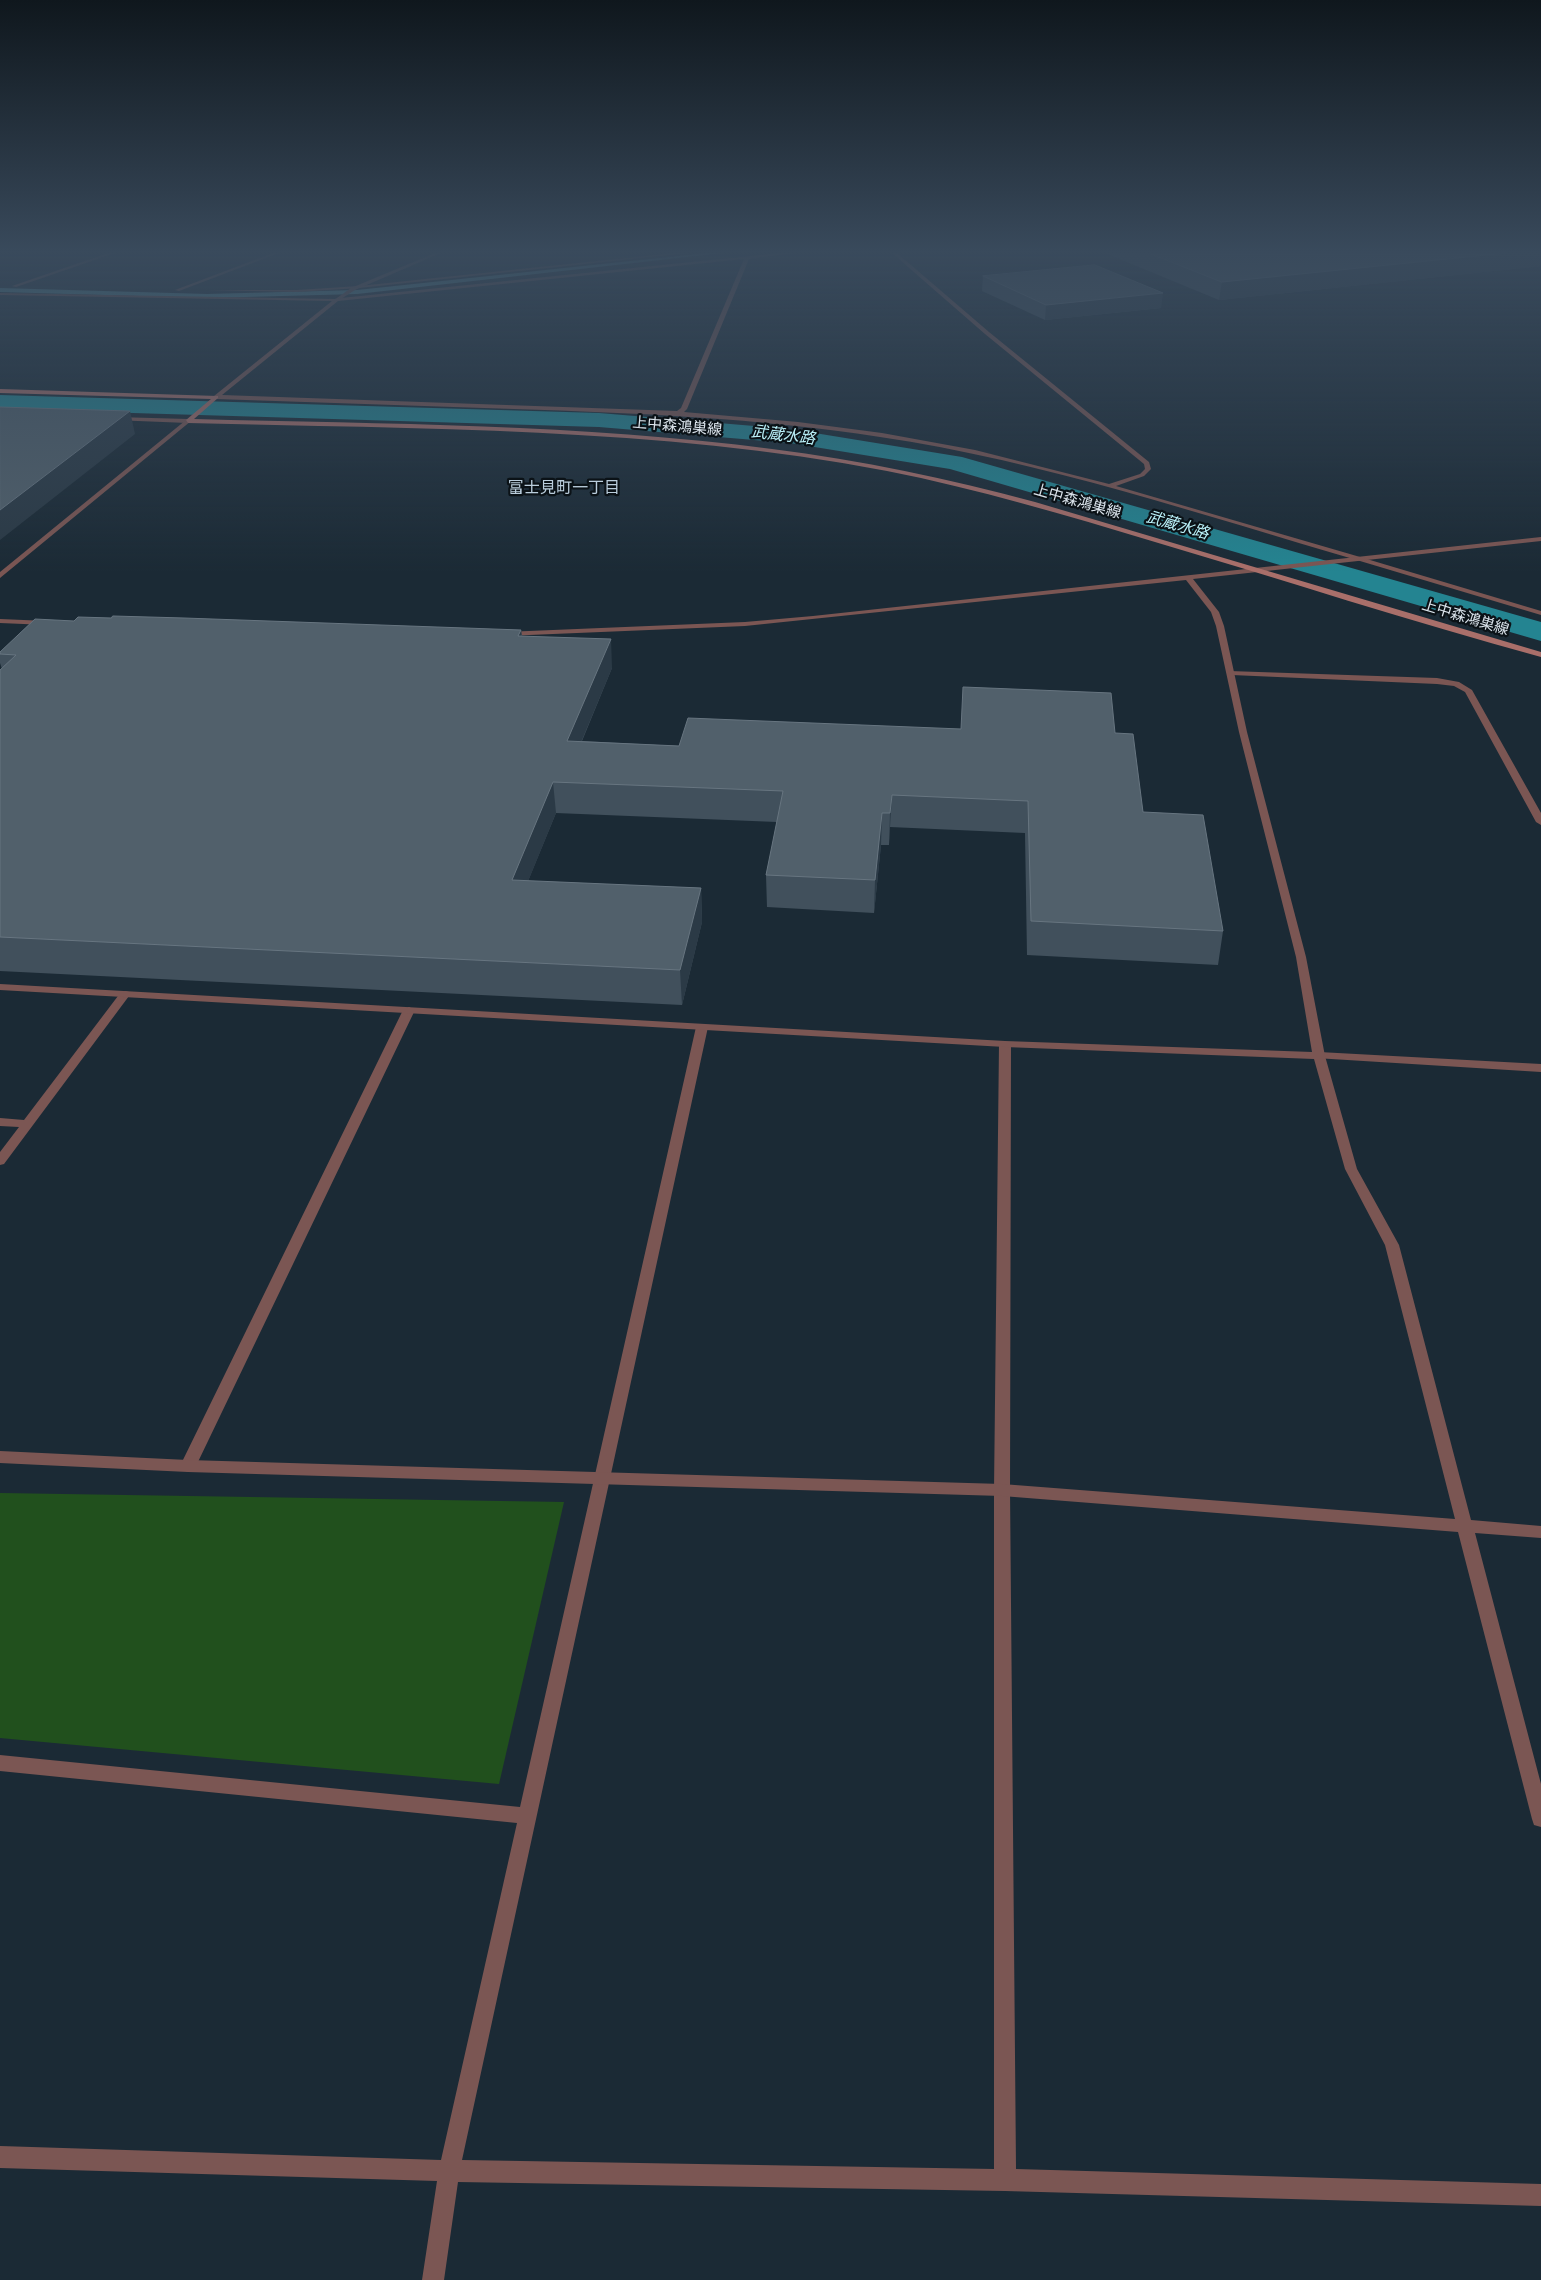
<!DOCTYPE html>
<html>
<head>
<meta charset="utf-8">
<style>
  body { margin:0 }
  canvas { display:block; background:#1b2a35 }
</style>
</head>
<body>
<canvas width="1541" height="2280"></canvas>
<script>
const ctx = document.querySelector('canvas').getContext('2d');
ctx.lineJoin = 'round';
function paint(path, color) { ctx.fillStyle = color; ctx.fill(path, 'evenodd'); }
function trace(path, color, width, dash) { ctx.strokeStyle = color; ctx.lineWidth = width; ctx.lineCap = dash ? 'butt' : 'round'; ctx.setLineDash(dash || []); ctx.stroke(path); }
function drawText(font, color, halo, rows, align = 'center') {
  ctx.font = font + ' Spectral,"Noto Sans JP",serif'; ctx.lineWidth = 4.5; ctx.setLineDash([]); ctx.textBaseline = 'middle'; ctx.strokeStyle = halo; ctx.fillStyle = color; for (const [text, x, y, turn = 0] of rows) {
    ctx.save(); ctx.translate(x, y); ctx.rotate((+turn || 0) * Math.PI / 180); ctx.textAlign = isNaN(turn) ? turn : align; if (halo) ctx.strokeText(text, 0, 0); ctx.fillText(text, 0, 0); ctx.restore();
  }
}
paint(new Path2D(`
  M 0,1493 L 564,1502 L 499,1784 L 0,1738 Z`), '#21501d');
paint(new Path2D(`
  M 706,253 L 723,253 L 357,294 L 207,298 L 0,292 L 0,288 L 207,294 L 357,290 Z`), '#5ba1ac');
paint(new Path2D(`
  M 0,395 L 599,413 L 790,429 L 962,457 L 1541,622 L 1541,641 L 950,469 L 790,443 L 599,427 L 0,409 Z`), '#248491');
paint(new Path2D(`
  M 1360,557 L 1541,611 L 1541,615 L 1360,561 Z`), '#7b5653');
paint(new Path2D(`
  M 108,253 L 115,253 L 16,287 L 12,286 Z
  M 273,253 L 279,253 L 179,291 L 175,290 Z
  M 673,253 L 689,253 L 359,288 L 297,292 L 208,290 L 297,290 L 359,286 Z
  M 779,253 L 795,253 L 749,259 L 687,409 L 684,412 L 798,422 L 882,433 L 975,450 L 1109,484 L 1140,474 L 1145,469 L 1144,464 L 985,334 L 892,253 L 897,253 L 989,332 L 1149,462 L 1151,469 L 1144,476 L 1116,486 L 1367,559 L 1360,561 C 1202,515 1043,461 880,437 C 758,418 637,413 514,409 C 414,406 315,402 216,399 L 214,396 L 332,301 L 0,295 L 0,293 L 335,299 L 339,297 L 341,298 ZM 744,259 L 681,408 L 677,411 L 222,395 L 338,301 Z
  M 115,417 L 188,419 L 191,421 L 188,423 L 113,420 Z
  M 1229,671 L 1437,678 L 1459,682 L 1472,690 L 1541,813 L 1541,825 L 1536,822 L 1465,692 L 1454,686 L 1437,684 L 1232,675 L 1229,675 Z
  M 125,991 L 129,992 L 131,994 L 129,996 L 4,1164 L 0,1165 L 0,1152 L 19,1127 L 0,1126 L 0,1118 L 24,1120 L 121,992 Z
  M 409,1007 L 415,1010 L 196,1466 L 193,1470 L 188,1472 L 183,1470 L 180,1466 L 403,1010 Z
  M 702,1024 L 708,1027 L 462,2160 L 994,2169 L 994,1490 L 999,1044 L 1005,1041 L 1011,1044 L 1010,1490 L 1016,2169 L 1541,2184 L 1541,2206 L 1005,2191 L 458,2182 L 444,2280 L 422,2280 L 437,2181 L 0,2168 L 0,2146 L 441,2160 L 517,1823 L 0,1771 L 0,1755 L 520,1807 L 696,1027 Z
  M 1319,1052 L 1541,1064 L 1541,1072 L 1315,1058 L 1313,1056 Z`), '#7b5653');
paint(new Path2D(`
  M 435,253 L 441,253 L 355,290 L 341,299 L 337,298 L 351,288 Z
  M 186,420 L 191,421 L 0,578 L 0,572 Z
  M 1541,537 L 1541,541 L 1193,579 L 1219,612 L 1224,626 L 1247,732 L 1306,957 L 1325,1056 L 1357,1169 L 1399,1245 L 1471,1520 L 1541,1526 L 1541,1538 L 1475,1533 L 1541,1784 L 1541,1827 L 1534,1825 L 1532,1819 L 1458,1532 L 1002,1496 L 188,1472 L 0,1463 L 0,1451 L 188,1460 L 1002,1484 L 1455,1519 L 1385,1245 L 1345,1169 L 1314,1059 L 1005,1047 L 0,990 L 0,984 L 1005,1041 L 1312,1052 L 1296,957 L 1239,732 L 1216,626 L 1211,612 L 1186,580 L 745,626 L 505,636 L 501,634 L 505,632 L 745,622 L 813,616 Z
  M 0,619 L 47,621 L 51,623 L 47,625 L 0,623 Z`), '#7b5653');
paint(new Path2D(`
  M 0,389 L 218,396 L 218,398 L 194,419 C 386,424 581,424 772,449 C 861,460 949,479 1035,502 L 1541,652 L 1541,657 C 1412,622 1284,580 1155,542 C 1066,515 978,489 887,471 C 659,427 419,429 188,423 L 186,420 L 211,399 L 0,393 Z`), '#a96f6a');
paint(new Path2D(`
  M 1105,253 L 1541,253 L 1541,266 L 1219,300 Z
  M 983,276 L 1161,308 L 1045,320 L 982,291 Z
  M 74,621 L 521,630 L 522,636 L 612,668 L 582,741 L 679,746 L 960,729 L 1115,733 L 1143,812 L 1223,931 L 1218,965 L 1027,955 L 1025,833 L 890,827 L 889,845 L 881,845 L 874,913 L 767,907 L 766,875 L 777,822 L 556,813 L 528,881 L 701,888 L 702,922 L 682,1005 L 0,971 L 0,670 L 2,669 L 0,663 L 0,652 Z`), '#41505c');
paint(new Path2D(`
  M 1506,253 L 1541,253 L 1541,266 L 1219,300 L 1222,282 Z
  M 1163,293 L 1161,308 L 1045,320 L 1046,305 Z
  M 130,411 L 135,434 L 0,540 L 0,510 Z
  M 521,630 L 524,658 L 518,636 Z
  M 611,639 L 612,668 L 569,771 L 567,741 Z
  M 553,782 L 556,813 L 515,913 L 512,880 Z
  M 892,795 L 890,827 L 889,845 L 890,813 Z
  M 882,813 L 881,845 L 874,913 L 875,880 Z
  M 701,888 L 702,922 L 682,1005 L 680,970 Z`), '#2b3a46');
const building = new Path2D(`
  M 1149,253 L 1506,253 L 1222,282 Z
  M 1095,265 L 1163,293 L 1046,305 L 983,276 Z
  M 0,407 L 130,411 L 0,510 Z
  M 113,616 L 184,618 L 521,630 L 518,636 L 611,639 L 567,741 L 679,746 L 688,718 L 961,729 L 963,687 L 1111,693 L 1115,733 L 1133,734 L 1143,812 L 1203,815 L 1223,931 L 1031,921 L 1028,801 L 892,795 L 890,813 L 882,813 L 875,880 L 766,875 L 783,791 L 553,782 L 512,880 L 701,888 L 680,970 L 0,937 L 0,670 L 16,655 L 0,654 L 0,652 L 35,619 L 74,621 L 78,617 L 111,618 Z`);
paint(building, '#51606b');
trace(building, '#677580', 1);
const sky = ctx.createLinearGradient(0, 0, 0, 572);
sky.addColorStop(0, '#0f171d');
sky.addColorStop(0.44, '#394a5c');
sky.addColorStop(1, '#394a5c00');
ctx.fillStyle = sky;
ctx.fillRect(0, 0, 1541, 572);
drawText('15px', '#dbe4ec', '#0b1217', [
  ["上中森鴻巣線",677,428,5],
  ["上中森鴻巣線",1077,503,16],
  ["上中森鴻巣線",1465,619,17]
]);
drawText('italic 16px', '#b9eff7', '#0b1217', [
  ["武蔵水路",783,437,7],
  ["武蔵水路",1177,527,16]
]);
drawText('16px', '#bacddc', '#0b1217', [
  ["富士見町一丁目",564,490]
]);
</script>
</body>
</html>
